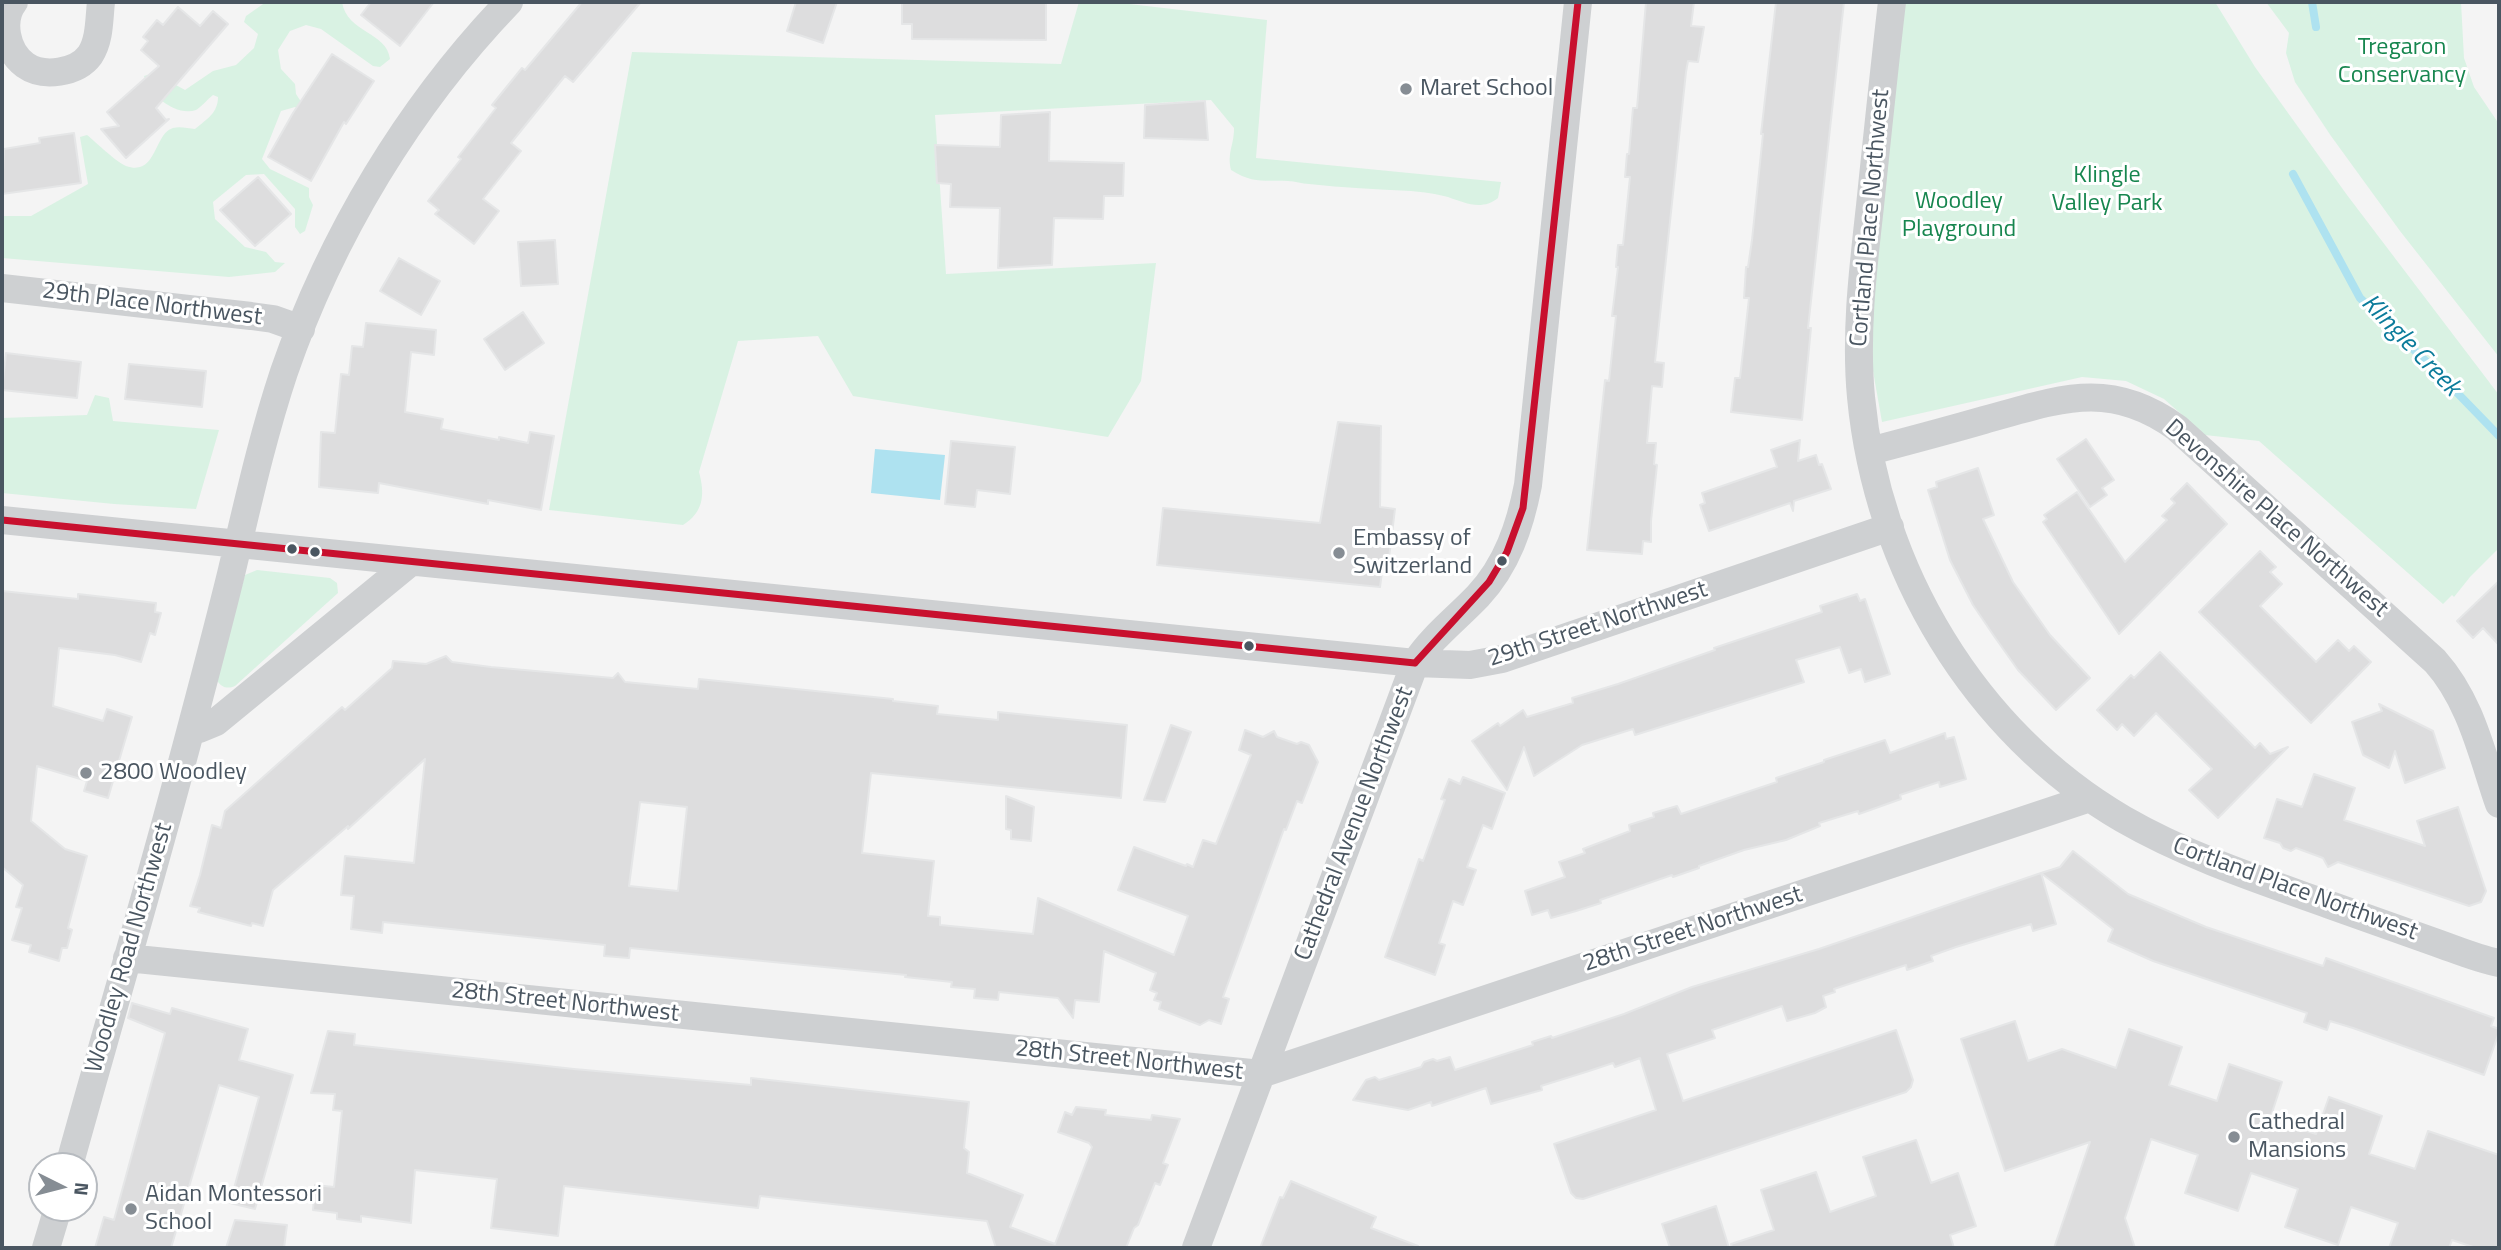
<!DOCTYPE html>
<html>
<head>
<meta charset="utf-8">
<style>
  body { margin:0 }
  #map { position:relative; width:2501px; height:1250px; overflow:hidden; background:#f4f4f4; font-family:"Titillium Web",sans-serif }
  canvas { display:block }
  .frame { position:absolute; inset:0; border:4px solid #4a5661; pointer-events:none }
  .north { position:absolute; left:28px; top:1152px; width:70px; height:70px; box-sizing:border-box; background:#fff; border:2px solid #b7bbc0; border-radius:50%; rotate:96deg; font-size:19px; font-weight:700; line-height:28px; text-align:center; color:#4a5661 }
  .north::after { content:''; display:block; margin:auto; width:24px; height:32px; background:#868d94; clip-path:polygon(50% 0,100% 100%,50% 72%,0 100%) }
</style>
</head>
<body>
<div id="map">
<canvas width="2501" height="1250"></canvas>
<div class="frame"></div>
<div class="north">N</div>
</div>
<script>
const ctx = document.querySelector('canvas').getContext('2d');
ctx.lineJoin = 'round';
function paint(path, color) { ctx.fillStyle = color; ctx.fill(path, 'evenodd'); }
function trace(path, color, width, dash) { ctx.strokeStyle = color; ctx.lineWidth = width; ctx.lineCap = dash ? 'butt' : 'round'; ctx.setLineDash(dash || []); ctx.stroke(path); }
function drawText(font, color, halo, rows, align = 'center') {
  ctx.font = font + ' "Titillium Web",sans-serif'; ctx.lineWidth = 6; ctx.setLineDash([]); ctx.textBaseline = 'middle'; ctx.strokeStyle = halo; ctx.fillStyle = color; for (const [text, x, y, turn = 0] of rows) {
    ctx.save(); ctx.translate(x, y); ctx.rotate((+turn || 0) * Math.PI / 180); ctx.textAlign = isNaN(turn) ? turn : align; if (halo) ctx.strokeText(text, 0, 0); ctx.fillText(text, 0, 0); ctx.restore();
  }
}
paint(new Path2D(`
  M 266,2 L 342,2 C 347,33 387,32 390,59 L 380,67 L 373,66 L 321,29 L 306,25 L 290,31 L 278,50 L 281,69 L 295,84 L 296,94 L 309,114 L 295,107 L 281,111 L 262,159 L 270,169 L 309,188 L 309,197 L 313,205 L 305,231 L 300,234 L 295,227 L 295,209 L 264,174 L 246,175 L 213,202 L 215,219 L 245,247 L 266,252 L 275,262 L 285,263 L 275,272 L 229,277 L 2,258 L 2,216 L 31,216 L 88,184 L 80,137 L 87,135 C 97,143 116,162 126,166 C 157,177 154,133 173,128 C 179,126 188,128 195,129 C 207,119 218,113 218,97 L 213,95 C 208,99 201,107 196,110 C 176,117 148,94 144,76 L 154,73 L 185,90 L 213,71 L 236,65 L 254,48 L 258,34 L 244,22 L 246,16 Z
  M 1079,2 L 1112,2 L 1267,20 L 1256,158 L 1501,182 L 1498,198 C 1482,211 1465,203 1448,197 C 1437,194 1423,192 1411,191 C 1377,189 1343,188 1309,184 C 1302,184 1295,181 1288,181 C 1264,180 1253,184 1231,170 C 1227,152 1234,146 1234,128 L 1211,100 L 935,115 L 946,274 L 1156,263 L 1141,381 L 1108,437 L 853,396 L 818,336 L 738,341 L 699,472 C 705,494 704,512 683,525 L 549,510 L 632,52 L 1061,64 Z
  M 1903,2 L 2215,2 L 2255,67 L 2347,195 L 2499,395 L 2499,548 L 2470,577 L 2454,597 L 2452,595 L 2443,604 L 2259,441 L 2205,435 L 2164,399 L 2126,381 L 2082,377 L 1882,422 L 1870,354 L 1874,277 Z
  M 2266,2 L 2461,2 L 2464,58 L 2474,87 L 2499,124 L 2499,357 L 2400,231 L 2331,136 L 2295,82 L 2286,53 L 2289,33 Z
  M 95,395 L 109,398 L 113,421 L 219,430 L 196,509 L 114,504 L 2,493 L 2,418 L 87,415 Z
  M 257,570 L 330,578 L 337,583 L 338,593 L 235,686 C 226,690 219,686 216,678 L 245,575 Z`), '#d9f2e3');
paint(new Path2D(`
  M 875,449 L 945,455 L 940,500 L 871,493 Z`), '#aee2f0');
trace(new Path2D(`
  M 2312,2 L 2316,27
  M 2293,174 L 2360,298 L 2436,371 L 2499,436`), '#aee2f0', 8);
const building = new Path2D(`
  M 371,2 L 434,2 L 400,46 L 361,15 Z
  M 582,2 L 641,2 L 573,82 L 565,76 L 511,143 L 521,151 L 483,199 L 499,211 L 474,244 L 435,214 L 439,210 L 428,201 L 461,159 L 458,157 L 496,108 L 492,105 L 522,68 L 525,70 Z
  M 796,2 L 837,2 L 823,43 L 787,31 Z
  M 902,2 L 1046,2 L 1046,40 L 912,39 L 912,24 L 902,24 Z
  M 1646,2 L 1694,2 L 1691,26 L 1704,27 L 1698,62 L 1688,61 L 1686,72 L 1655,362 L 1664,363 L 1662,387 L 1652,386 L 1647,443 L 1656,443 L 1654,464 L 1657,465 L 1651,521 L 1651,542 L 1643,541 L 1642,554 L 1587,550 L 1605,380 L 1609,381 L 1616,316 L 1612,316 L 1618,267 L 1616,267 L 1618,245 L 1623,245 L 1630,177 L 1625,177 L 1627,154 L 1629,154 L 1633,108 L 1637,108 Z
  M 1776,2 L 1844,2 L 1808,328 L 1811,328 L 1802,420 L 1731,412 L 1735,378 L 1740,378 L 1749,298 L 1744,298 L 1746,267 L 1748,267 L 1752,240 L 1763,134 L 1761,134 Z
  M 178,7 L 200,26 L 213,11 L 228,24 L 156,108 L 166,120 L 169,119 L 126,158 L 101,129 L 119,126 L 107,112 L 159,66 L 141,50 L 148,41 L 143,37 L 157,20 L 163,25 Z
  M 332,54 L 374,81 L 346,124 L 344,122 L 311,181 L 268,157 L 293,113 Z
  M 1205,101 L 1208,140 L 1144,138 L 1145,105 Z
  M 1050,112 L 1049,161 L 1124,163 L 1123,196 L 1104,196 L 1103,219 L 1054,218 L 1052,265 L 998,268 L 1000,208 L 950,207 L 951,184 L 937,183 L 935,145 L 1000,147 L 1001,115 Z
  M 74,133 L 81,183 L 2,194 L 4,149 L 40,143 L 39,138 Z
  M 258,177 L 291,214 L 255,246 L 220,210 Z
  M 555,240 L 558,284 L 521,286 L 518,242 Z
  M 399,258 L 440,281 L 421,315 L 380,291 Z
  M 523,312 L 544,343 L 505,370 L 484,339 Z
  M 366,323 L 436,330 L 434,355 L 411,352 L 405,412 L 443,419 L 441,429 L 499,440 L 499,437 L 528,443 L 530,432 L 554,436 L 541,510 L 488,500 L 488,504 L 379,483 L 378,493 L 319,487 L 321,432 L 335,433 L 341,374 L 349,375 L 352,346 L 363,347 Z
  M 6,353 L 81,362 L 77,398 L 2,390 Z
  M 129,364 L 206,371 L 202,407 L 125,399 Z
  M 1338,422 L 1381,426 L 1380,507 L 1395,509 L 1388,566 L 1383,565 L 1380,587 L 1157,565 L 1163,508 L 1320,523 Z
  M 2086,439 L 2114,480 L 2102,488 L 2107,495 L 2090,507 L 2057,459 Z
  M 1800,440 L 1798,461 L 1816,455 L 1819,465 L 1822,464 L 1831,489 L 1794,501 L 1793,511 L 1790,503 L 1709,531 L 1700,505 L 1705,503 L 1702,493 L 1777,467 L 1771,450 Z
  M 951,441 L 1015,447 L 1010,494 L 977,490 L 975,507 L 945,504 Z
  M 1978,468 L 1994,515 L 1983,519 L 2013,582 L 2050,635 L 2090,678 L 2056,710 L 2018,670 L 1994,636 L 1973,605 L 1950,560 L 1928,490 L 1937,487 L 1936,482 Z
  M 2187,483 L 2227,524 L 2119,634 L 2043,522 L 2047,519 L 2044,515 L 2077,492 L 2125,562 L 2167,520 L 2162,516 L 2175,503 L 2171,499 Z
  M 2260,551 L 2276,567 L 2270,572 L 2282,584 L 2260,606 L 2316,662 L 2338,640 L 2349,651 L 2354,646 L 2371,662 L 2311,723 L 2199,612 Z
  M 2499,581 L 2499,645 L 2483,628 L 2473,638 L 2457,621 Z
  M 2,591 L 78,599 L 78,594 L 156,603 L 155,612 L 161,613 L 155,635 L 150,633 L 141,662 L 115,655 L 59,648 L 53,706 L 103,721 L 107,709 L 132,717 L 108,798 L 84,791 L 87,781 L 37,766 L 31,821 L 65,849 L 87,856 L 68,928 L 72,930 L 67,948 L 62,948 L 59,961 L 29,952 L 31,945 L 12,940 L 22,908 L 16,907 L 23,885 L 2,867 Z
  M 1857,594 L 1860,601 L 1865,599 L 1890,674 L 1865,682 L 1861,669 L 1849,673 L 1840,647 L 1796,660 L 1804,682 L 1635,735 L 1633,729 L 1582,745 L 1534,776 L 1524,747 L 1507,790 L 1472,741 L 1498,723 L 1500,726 L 1523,710 L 1527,717 L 1573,703 L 1572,698 L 1618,684 L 1715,650 L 1714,648 L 1822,612 L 1820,606 Z
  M 2160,652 L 2255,748 L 2260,743 L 2270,754 L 2288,747 L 2218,818 L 2189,790 L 2212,769 L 2156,713 L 2134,736 L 2122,724 L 2117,730 L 2097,710 L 2131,675 L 2134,678 Z
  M 446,656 L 452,662 L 491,667 L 613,678 L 618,673 L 625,682 L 698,689 L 699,679 L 893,699 L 893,701 L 938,706 L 937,714 L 998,720 L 998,712 L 1127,725 L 1121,798 L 871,773 L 862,853 L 934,861 L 928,916 L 940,917 L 940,925 L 1033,934 L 1038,898 L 1174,955 L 1188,916 L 1118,890 L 1134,847 L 1186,866 L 1187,864 L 1193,867 L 1203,840 L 1216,844 L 1251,755 L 1239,750 L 1245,730 L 1263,737 L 1274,731 L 1277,737 L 1297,744 L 1301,742 L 1309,745 L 1318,762 L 1302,803 L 1297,801 L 1286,830 L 1284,829 L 1223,997 L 1229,999 L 1221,1024 L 1209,1020 L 1200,1025 L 1159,1009 L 1161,1002 L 1154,1000 L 1157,993 L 1150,990 L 1156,973 L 1104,951 L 1099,1002 L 1075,1000 L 1073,1018 L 1058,998 L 999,992 L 998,1000 L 974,998 L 975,989 L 951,987 L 952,982 L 905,977 L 906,975 L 630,948 L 629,958 L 604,956 L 605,945 L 383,922 L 382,933 L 351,929 L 354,896 L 341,895 L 345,856 L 414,863 L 425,759 L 348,829 L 348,826 L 273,890 L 263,926 L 252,923 L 251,926 L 198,912 L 200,908 L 190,906 L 200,875 L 212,825 L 221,828 L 225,811 L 342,707 L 345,710 L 392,668 L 393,661 L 426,664 ZM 640,802 L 687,807 L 678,891 L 629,886 Z
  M 2379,704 L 2433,731 L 2445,768 L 2405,783 L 2395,751 L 2389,768 L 2363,755 L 2352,722 L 2382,711 Z
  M 1171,725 L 1191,732 L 1165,802 L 1144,800 Z
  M 1945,733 L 1946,739 L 1954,737 L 1966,779 L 1940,787 L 1939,782 L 1900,795 L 1901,799 L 1859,814 L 1858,811 L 1819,823 L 1820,826 L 1786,840 L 1744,850 L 1699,866 L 1699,868 L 1673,877 L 1672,875 L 1600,900 L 1601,903 L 1576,911 L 1551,918 L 1548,910 L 1532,915 L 1525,891 L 1565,877 L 1559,862 L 1585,853 L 1583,849 L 1630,831 L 1629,825 L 1654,817 L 1653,813 L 1677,806 L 1681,814 L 1777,782 L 1776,778 L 1824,762 L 1824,760 L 1885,740 L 1890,753 Z
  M 2314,774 L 2355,788 L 2344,820 L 2425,846 L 2417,821 L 2458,807 L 2486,891 L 2481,902 L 2469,906 L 2338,862 L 2328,867 L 2323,858 L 2296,848 L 2291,851 L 2283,848 L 2280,843 L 2264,838 L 2277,799 L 2302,807 Z
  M 1463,777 L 1505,793 L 1492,829 L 1483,825 L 1467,867 L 1476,870 L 1463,905 L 1453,901 L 1439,943 L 1445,945 L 1435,975 L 1385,957 L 1415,871 L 1419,859 L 1423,861 L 1445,800 L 1441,799 L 1449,779 L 1460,784 Z
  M 1006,796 L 1034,807 L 1031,841 L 1011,839 L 1011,830 L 1006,829 Z
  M 2073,851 L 2128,894 L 2206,927 L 2323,966 L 2326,958 L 2494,1018 L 2491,1026 L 2499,1029 L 2499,1032 L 2484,1075 L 2353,1028 L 2330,1021 L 2327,1030 L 2304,1022 L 2307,1013 L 2153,961 L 2108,941 L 2113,929 L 2041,873 L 2060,867 Z
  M 2041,873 L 2056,924 L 2033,931 L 2031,924 L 1956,947 L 1931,956 L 1933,961 L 1907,970 L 1906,965 L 1834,989 L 1835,992 L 1823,996 L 1826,1007 L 1815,1013 L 1787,1021 L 1782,1006 L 1712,1030 L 1715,1038 L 1667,1054 L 1683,1101 L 1896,1030 L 1913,1080 L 1911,1087 L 1906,1092 L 1583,1199 L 1576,1198 L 1571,1193 L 1554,1144 L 1656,1110 L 1640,1058 L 1615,1067 L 1613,1063 L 1589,1071 L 1541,1086 L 1542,1090 L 1491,1104 L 1486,1088 L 1432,1106 L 1431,1102 L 1408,1110 L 1353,1100 L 1366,1080 L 1375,1077 L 1379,1080 L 1421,1067 L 1424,1062 L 1433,1059 L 1437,1061 L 1450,1057 L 1455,1070 L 1533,1045 L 1532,1042 L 1551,1036 L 1552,1038 L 1624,1014 L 1692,987 L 1819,949 Z
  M 132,1003 L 170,1014 L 172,1008 L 248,1029 L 239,1060 L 293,1075 L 255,1209 L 230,1203 L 259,1097 L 219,1085 L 171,1248 L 95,1248 L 104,1217 L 114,1220 L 165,1033 L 128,1018 Z
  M 2015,1021 L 2028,1061 L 2062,1049 L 2116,1068 L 2129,1029 L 2182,1047 L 2169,1085 L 2217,1101 L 2229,1064 L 2282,1082 L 2270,1119 L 2316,1134 L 2329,1097 L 2382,1116 L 2369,1154 L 2415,1169 L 2428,1131 L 2499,1155 L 2499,1248 L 2476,1248 L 2452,1240 L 2449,1248 L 2389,1248 L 2398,1223 L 2351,1207 L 2338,1245 L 2285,1227 L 2298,1189 L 2251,1173 L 2238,1211 L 2185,1193 L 2198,1155 L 2151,1139 L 2125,1218 L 2135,1248 L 2054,1248 L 2090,1142 L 2005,1171 L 1961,1039 Z
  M 328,1031 L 355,1034 L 354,1045 L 574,1069 L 751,1085 L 751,1078 L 969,1102 L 964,1148 L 969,1152 L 967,1173 L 1023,1195 L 1010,1227 L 1055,1244 L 1092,1147 L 1089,1143 L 1058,1132 L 1065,1112 L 1072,1115 L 1076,1107 L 1106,1110 L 1105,1115 L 1151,1120 L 1152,1115 L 1180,1119 L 1163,1163 L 1168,1165 L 1160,1185 L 1155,1183 L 1138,1225 L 1134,1228 L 1126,1248 L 996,1248 L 987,1221 L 760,1196 L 758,1208 L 564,1186 L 558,1236 L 491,1228 L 497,1179 L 415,1170 L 411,1223 L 361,1216 L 361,1222 L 337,1219 L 337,1213 L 313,1210 L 315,1185 L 334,1187 L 342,1111 L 333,1110 L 335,1094 L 311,1093 Z
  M 1916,1140 L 1931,1183 L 1958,1173 L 1976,1226 L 1950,1235 L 1954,1248 L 1732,1248 L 1731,1244 L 1774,1230 L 1761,1190 L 1816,1172 L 1830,1212 L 1876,1196 L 1863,1157 Z
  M 1291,1181 L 1376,1217 L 1371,1228 L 1418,1246 L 1418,1248 L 1260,1248 L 1280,1197 L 1283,1198 Z
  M 1716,1206 L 1729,1248 L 1670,1248 L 1662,1224 Z
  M 235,1220 L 287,1225 L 284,1248 L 226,1248 Z`);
paint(building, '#ddddde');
trace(building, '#e5e6e7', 2);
trace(new Path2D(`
  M 14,2 C 0,20 6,51 25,65 C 43,78 77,73 90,55 C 100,40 99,19 101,2
  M 1892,2 C 1884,70 1877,138 1870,206 C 1863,269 1855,333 1861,397 C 1877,568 1974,732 2123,819 C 2189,857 2260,880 2330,905 C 2366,918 2401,930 2437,943 C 2457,950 2478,959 2499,963
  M 2,288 L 251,316 L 273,319 L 301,329
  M 1870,451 C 1908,441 1946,431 1984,420 C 2057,400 2109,378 2177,428 L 2435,661 C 2471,701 2482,755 2499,804
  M 2,520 L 1415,663 L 1470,665 L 1502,659 L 1890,527
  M 191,729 L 199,729 L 216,722 L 411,562
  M 127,958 L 1261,1074 L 2090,798
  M 69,1166 C 110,1018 154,870 193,721 C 206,672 219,623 231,574 C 247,507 262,438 284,372 C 331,236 409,106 509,2
  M 46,1248 L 58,1208
  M 1196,1248 L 1415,663 C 1432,637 1456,619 1478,596 C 1507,565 1520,526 1528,485 L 1578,2`), '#ced0d2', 28);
trace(new Path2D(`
  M 2,520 L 1415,663
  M 1415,663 L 1489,582 L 1507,552 L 1523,508 L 1578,2`), '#c8102e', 7);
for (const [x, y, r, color] of [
  [1406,89,7,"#868d94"],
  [292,549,6,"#4a5661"],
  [315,552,6,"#4a5661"],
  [1339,553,7,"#868d94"],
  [1502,561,6,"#4a5661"],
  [1249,646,6,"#4a5661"],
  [86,773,7,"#868d94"],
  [2234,1137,7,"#868d94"],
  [131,1209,7,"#868d94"]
]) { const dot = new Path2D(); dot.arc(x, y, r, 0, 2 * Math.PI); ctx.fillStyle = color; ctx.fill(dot); trace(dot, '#fff', 2.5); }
drawText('24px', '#17864f', '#fff', [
  ["Tregaron",2402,48],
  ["Conservancy",2402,76],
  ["Klingle",2107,176],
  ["Valley Park",2107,204],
  ["Woodley",1959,202],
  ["Playground",1959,230]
]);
drawText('24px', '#4a5661', '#fff', [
  ["Maret School",1420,89],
  ["Embassy of",1353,539],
  ["Switzerland",1353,567],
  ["2800 Woodley",100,773],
  ["Cathedral",2248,1123],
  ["Mansions",2248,1151],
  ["Aidan Montessori",145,1195],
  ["School",145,1223]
], 'left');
drawText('24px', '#4a5661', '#fff', [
  ["Cortland Place Northwest",1871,218,-85],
  ["29th Place Northwest",152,305,7],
  ["Devonshire Place Northwest",2276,519,41],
  ["29th Street Northwest",1598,625,-18],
  ["Cathedral Avenue Northwest",1355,824,-69],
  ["Cortland Place Northwest",2295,890,20],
  ["28th Street Northwest",1693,930,-18],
  ["Woodley Road Northwest",130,948,-74],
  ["28th Street Northwest",565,1003,6],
  ["28th Street Northwest",1129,1061,6]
]);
drawText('italic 26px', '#0c7c9b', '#fff', [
  ["Klingle Creek",2410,346,46]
]);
</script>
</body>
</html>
